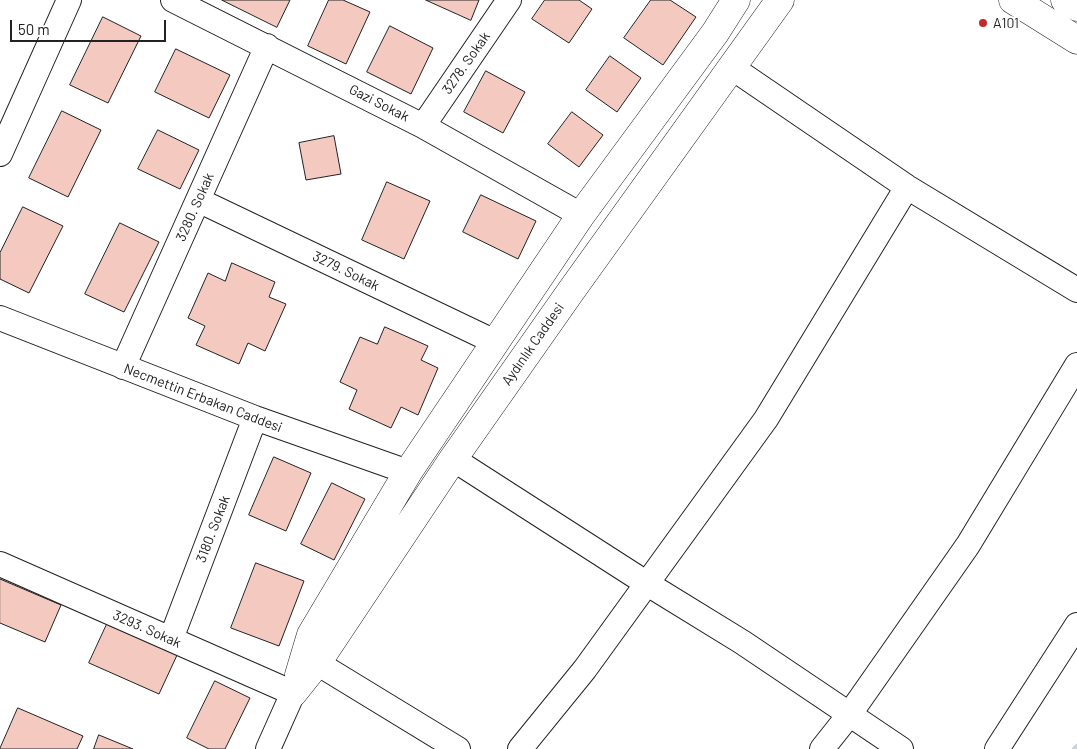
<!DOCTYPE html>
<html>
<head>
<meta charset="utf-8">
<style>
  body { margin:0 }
  #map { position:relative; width:1077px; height:749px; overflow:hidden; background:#fff; font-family:Barlow,sans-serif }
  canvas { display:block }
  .scale { position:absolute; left:10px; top:20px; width:156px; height:22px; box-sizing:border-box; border:2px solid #222; border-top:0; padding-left:6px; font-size:15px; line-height:18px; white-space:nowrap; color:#222; -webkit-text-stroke:4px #fff; paint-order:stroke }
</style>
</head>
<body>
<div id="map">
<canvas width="1077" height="749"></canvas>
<div class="scale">50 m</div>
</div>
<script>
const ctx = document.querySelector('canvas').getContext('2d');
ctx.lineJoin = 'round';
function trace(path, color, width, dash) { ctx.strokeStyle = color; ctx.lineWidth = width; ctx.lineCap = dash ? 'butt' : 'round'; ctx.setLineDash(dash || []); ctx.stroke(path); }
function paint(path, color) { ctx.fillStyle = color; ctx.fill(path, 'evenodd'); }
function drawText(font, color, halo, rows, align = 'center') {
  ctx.font = font + ' Barlow,sans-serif'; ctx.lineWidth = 4; ctx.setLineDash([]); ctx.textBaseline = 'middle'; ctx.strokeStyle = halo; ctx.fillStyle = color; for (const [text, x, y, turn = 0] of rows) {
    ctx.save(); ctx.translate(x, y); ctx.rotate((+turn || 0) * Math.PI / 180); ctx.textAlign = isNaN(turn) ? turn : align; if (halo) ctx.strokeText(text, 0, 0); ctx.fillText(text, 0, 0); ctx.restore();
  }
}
trace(new Path2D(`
  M 1075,749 L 1077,747`), '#c7d3dd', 6);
const building = new Path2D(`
  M 222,0 L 290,0 L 277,27 Z
  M 329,0 L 343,0 L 370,12 L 346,64 L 308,46 Z
  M 426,0 L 479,0 L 471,20 Z
  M 545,0 L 579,0 L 592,9 L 569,43 L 532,19 Z
  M 651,0 L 670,0 L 696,17 L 663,65 L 624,38 Z
  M 103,17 L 141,36 L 108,103 L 70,85 Z
  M 390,26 L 433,48 L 411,94 L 367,72 Z
  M 176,49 L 230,75 L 209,118 L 155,92 Z
  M 610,56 L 641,78 L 617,112 L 586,90 Z
  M 486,71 L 525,92 L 503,133 L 464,112 Z
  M 62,111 L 101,130 L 68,197 L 29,178 Z
  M 572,112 L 603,135 L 579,167 L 548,144 Z
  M 158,130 L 199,150 L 180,189 L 138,169 Z
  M 334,136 L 341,174 L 306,180 L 299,143 Z
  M 387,182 L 430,201 L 404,259 L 362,240 Z
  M 481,195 L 536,221 L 518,259 L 463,232 Z
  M 23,207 L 63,226 L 29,293 L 0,279 L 0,253 Z
  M 120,223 L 159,242 L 124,312 L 85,294 Z
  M 232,263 L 275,282 L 269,297 L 286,304 L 265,351 L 248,343 L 239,364 L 196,345 L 205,326 L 188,318 L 208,273 L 225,281 Z
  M 385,327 L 428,346 L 421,360 L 438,368 L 418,415 L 401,407 L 391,428 L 349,409 L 357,390 L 340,382 L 360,337 L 377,344 Z
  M 274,457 L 311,473 L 286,531 L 249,515 Z
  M 332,483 L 365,499 L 334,560 L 301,544 Z
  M 256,563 L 304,581 L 279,646 L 231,628 Z
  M 0,579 L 61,605 L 45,642 L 0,623 Z
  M 108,622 L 178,653 L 159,694 L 89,663 Z
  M 215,681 L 250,698 L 225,749 L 209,749 L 187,738 Z
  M 18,708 L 83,736 L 77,749 L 0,749 Z
  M 99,735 L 133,749 L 94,749 Z`);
paint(building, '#f3c9c0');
trace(building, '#222', 1);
const minor = new Path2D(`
  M 173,0 L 423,126 L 581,215
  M 731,67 L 907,187 L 1077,290
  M 423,126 L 509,0
  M 0,154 L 69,0
  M 198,200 L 495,342
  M 0,318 L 255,418 L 408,472
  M 123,367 L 267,46
  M 453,459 L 646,583 L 742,642 L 901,749
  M 0,564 L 293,693 L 268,749
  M 171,639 L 255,418
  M 317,663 L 458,749
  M 520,749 L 585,669 L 766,419 L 907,187
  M 822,749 L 849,715 L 968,545 L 1077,365
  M 997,749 L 1077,625`);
const major = new Path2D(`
  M 1013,0 L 1077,40
  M 1065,0 L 1077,7
  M 299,675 L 311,635 L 408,472 L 581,215 L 715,33 L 736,0
  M 293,693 L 317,663 L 453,459 L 571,291 L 780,0`);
trace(minor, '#222', 26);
trace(major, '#222', 29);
trace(minor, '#fff', 24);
trace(major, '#fff', 28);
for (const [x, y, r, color] of [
  [983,23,5,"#c62828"]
]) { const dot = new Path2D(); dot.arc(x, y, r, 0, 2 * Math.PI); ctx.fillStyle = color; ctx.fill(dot); trace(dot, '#fff', 2); }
drawText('14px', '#222', '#fff', [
  ["A101",993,23]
], 'left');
drawText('14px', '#222', '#fff', [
  ["3278. Sokak",466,63,-55],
  ["Gazi Sokak",379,103,27],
  ["3280. Sokak",195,207,-66],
  ["3279. Sokak",346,271,26],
  ["Aydınlık Caddesi",533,344,-55],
  ["Necmettin Erbakan Caddesi",203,398,21],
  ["3180. Sokak",213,529,-69],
  ["3293. Sokak",147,629,24]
]);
</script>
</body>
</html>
